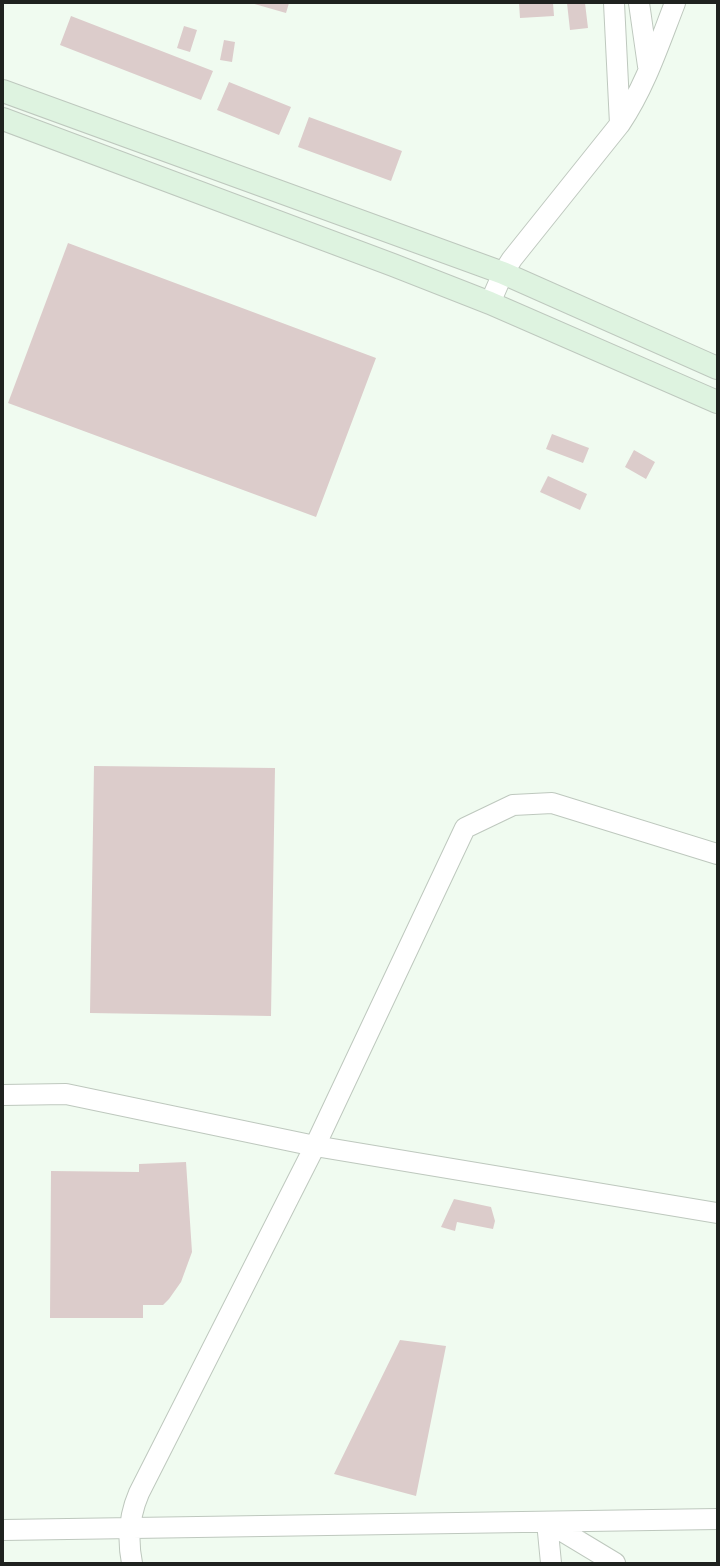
<!DOCTYPE html>
<html>
<head>
<meta charset="utf-8">
<style>
  body { margin:0 }
  #map { position:relative; width:720px; height:1566px; overflow:hidden; background:#f0fbf0; font-family:Literata,serif }
  canvas { display:block }
  .frame { position:absolute; inset:0; border:4px solid #1f221f; pointer-events:none }
</style>
</head>
<body>
<div id="map">
<canvas width="720" height="1566"></canvas>
<div class="frame"></div>
</div>
<script>
const ctx = document.querySelector('canvas').getContext('2d');
ctx.lineJoin = 'round';
function paint(path, color) { ctx.fillStyle = color; ctx.fill(path, 'evenodd'); }
function trace(path, color, width, dash) { ctx.strokeStyle = color; ctx.lineWidth = width; ctx.lineCap = dash ? 'butt' : 'round'; ctx.setLineDash(dash || []); ctx.stroke(path); }
paint(new Path2D(`
  M 251,3 L 289,3 L 286,13 Z
  M 519,3 L 553,3 L 554,16 L 520,18 Z
  M 567,3 L 585,3 L 588,28 L 570,30 Z
  M 71,16 L 213,71 L 201,100 L 60,45 Z
  M 184,26 L 197,30 L 190,52 L 177,48 Z
  M 224,40 L 235,42 L 232,62 L 220,60 Z
  M 229,82 L 291,107 L 279,135 L 217,110 Z
  M 309,117 L 402,151 L 391,181 L 298,147 Z
  M 68,243 L 376,358 L 316,517 L 8,403 Z
  M 552,434 L 589,448 L 583,463 L 546,449 Z
  M 634,450 L 655,462 L 646,479 L 625,467 Z
  M 548,476 L 587,494 L 580,510 L 540,492 Z
  M 94,766 L 275,768 L 271,1016 L 90,1013 Z
  M 186,1162 L 192,1252 L 181,1282 L 169,1299 L 163,1305 L 143,1305 L 143,1318 L 50,1318 L 51,1171 L 139,1172 L 139,1164 Z
  M 454,1199 L 491,1207 L 495,1221 L 493,1229 L 457,1222 L 455,1231 L 441,1227 Z
  M 400,1340 L 446,1346 L 416,1496 L 334,1474 Z`), '#dccccb');
const street = new Path2D(`
  M 614,3 L 620,124
  M 639,3 L 648,66
  M 490,303 L 503,273 L 512,259 L 620,124 C 645,87 659,44 675,3
  M 3,1095 L 66,1094 L 315,1146 L 717,1213
  M 547,1522 L 615,1563
  M 547,1522 L 551,1563
  M 3,1530 L 717,1519
  M 132,1563 C 127,1538 129,1516 139,1493 L 315,1146 L 465,828 L 513,805 L 552,803 L 717,854`);
const secondary = new Path2D(`
  M 3,91 L 503,273 L 717,368
  M 3,119 L 393,265 L 490,303 L 717,402`);
trace(street, '#bec8be', 22);
trace(secondary, '#bec8be', 24);
trace(street, '#fff', 20);
trace(secondary, '#def3e0', 22);
</script>
</body>
</html>
